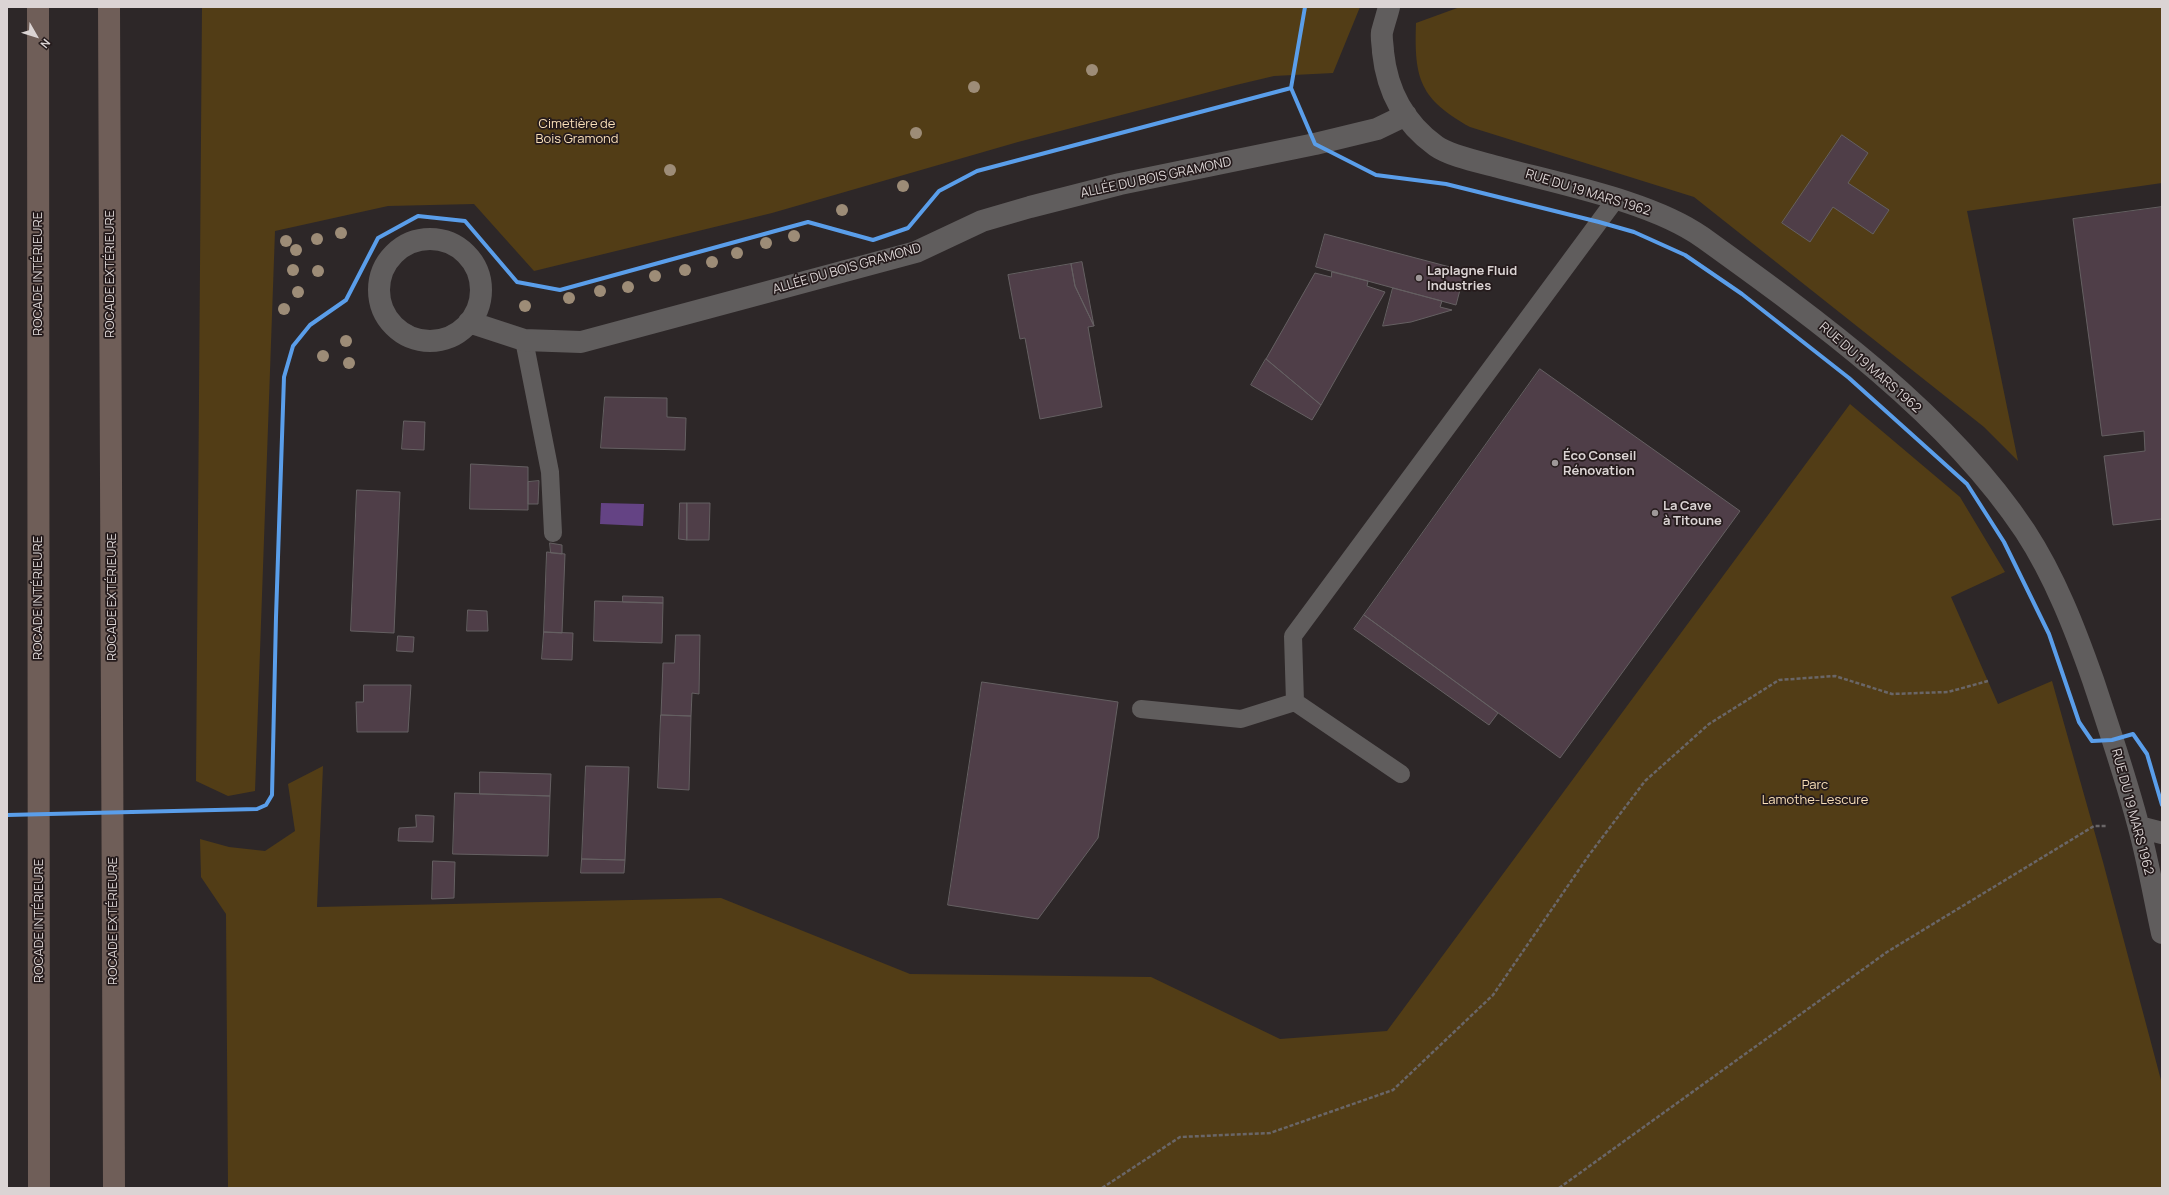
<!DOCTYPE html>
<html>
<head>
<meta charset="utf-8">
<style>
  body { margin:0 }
  #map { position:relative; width:2169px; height:1195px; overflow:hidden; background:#2d2728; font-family:Manrope,sans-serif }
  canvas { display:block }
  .frame { position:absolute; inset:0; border:8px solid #dbd4d4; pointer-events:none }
  .north { position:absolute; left:16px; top:16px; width:40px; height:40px; -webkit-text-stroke:3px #251b1c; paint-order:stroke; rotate:129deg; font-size:11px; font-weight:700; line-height:16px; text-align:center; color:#dbd4d4 }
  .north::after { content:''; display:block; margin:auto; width:14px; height:18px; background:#dbd4d4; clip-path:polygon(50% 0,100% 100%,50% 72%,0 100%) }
</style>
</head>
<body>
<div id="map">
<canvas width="2169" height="1195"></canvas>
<div class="frame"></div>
<div class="north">N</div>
</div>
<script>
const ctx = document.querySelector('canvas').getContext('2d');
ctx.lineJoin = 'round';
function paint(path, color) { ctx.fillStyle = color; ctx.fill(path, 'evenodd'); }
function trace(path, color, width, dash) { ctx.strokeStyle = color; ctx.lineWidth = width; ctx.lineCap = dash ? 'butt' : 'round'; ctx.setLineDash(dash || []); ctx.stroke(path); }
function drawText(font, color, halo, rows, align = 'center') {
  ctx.font = font + ' Manrope,sans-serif'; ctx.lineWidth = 3.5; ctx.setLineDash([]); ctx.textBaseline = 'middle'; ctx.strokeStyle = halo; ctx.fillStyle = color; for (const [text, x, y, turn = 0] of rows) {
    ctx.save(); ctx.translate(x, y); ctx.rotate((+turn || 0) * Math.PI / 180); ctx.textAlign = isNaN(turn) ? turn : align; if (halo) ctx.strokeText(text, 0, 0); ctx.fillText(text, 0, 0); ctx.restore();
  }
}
paint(new Path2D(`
  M 202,7 L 1360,7 L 1333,73 L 1274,76 L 1236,85 L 1018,142 L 772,213 L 534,271 L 474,204 L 388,206 L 275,231 L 255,791 L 228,796 L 196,781 Z
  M 1460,7 L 2162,7 L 2162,183 L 1967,211 L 2018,461 L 1984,427 L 1694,197 L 1470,127 C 1420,99 1414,79 1416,23 Z
  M 1850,404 L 1960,497 L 2005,572 L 1951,597 L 1998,704 L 2052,681 L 2103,862 L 2162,1084 L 2162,1188 L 228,1188 L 226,914 L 201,877 L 200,839 L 229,847 L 265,851 L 295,831 L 288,784 L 323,766 L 317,907 L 721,898 L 910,974 L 1151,977 L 1280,1039 L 1387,1031 Z`), '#523d16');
paint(new Path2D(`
  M 601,503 L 644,504 L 643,526 L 600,524 Z`), '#644384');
const building = new Path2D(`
  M 1842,135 L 1868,153 L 1848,183 L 1889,210 L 1873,234 L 1833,207 L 1810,242 L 1782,223 Z
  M 2162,207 L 2162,519 L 2113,525 L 2104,456 L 2145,451 L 2144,431 L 2102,436 L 2073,219 Z
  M 1325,234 L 1465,271 L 1456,305 L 1316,267 Z
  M 1082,262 L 1094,326 L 1075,286 L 1071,264 Z
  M 1071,264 L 1075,286 L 1094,326 L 1088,327 L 1102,407 L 1040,419 L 1025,338 L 1020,339 L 1008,275 Z
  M 1332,272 L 1368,281 L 1367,286 L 1385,292 L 1321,405 L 1266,359 L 1315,273 L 1331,277 Z
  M 1393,288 L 1442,301 L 1440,307 L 1452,310 L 1411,322 L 1383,326 Z
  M 1266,359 L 1321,405 L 1312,420 L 1251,385 Z
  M 1540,369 L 1740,511 L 1560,758 L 1364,615 Z
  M 605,397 L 667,398 L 667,417 L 686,418 L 685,450 L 601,448 Z
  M 404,421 L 425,422 L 424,450 L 402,449 Z
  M 471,464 L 528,467 L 528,510 L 470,509 Z
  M 539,481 L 538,504 L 528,504 L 528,482 Z
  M 357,490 L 400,492 L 394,633 L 351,631 Z
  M 680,503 L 687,503 L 687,540 L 679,539 Z
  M 687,503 L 710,503 L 709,540 L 687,540 Z
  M 550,543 L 562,545 L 562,554 L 551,553 Z
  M 547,552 L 565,554 L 562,633 L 544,632 Z
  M 623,596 L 663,597 L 663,603 L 623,602 Z
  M 595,601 L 663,603 L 662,643 L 594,641 Z
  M 468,610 L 487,611 L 488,631 L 467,631 Z
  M 1364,615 L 1498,713 L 1489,725 L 1354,629 Z
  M 544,632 L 573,633 L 572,660 L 542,659 Z
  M 676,635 L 700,635 L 699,694 L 692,693 L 691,716 L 661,715 L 663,663 L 674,663 Z
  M 398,636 L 414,637 L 413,652 L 397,651 Z
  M 982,682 L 1118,702 L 1098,838 L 1038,919 L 948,905 Z
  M 364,685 L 411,685 L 408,732 L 357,732 L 356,702 L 363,702 Z
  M 661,715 L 691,716 L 689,790 L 658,788 Z
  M 586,766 L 629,767 L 625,860 L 582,859 Z
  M 480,772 L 551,774 L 550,796 L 480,794 Z
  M 455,793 L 550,796 L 548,856 L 453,854 Z
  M 416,815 L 434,816 L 433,842 L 398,841 L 399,828 L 416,827 Z
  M 582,859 L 625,860 L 624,873 L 581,873 Z
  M 433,861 L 455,862 L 454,898 L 432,899 Z`);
paint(building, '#4f3e48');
trace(building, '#656062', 1);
trace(new Path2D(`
  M 1102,1188 L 1180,1137 L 1270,1133 L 1393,1090 L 1493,995 L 1589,855 L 1645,781 L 1709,724 L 1779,680 L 1835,676 L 1892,694 L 1948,692 L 1988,681
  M 1559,1188 L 1887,952 L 2094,826 L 2107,826`), '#6a6667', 2.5, [4, 2]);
trace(new Path2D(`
  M 524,340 L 550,472 L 553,533
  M 1141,709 L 1241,719 L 1295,702
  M 1401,774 L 1295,702 L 1293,636 L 1616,199`), '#605d5d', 18);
trace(new Path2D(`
  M 1389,7 C 1387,15 1384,24 1382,32 C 1381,39 1383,45 1383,52 C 1387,90 1404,123 1436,146 C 1450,156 1480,162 1498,167 C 1559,184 1651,201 1702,237 C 1816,319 1947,413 2025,531 C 2055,577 2075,629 2093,680 C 2109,728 2125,775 2138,824 C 2148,860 2154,897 2162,933
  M379 290a51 51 0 1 1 102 0a51 51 0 1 1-102 0Z
  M 469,322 L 524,340 L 581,342 L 916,252 L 982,221 L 1030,207 L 1120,184 L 1315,144 L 1377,129 L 1406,115
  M 2139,827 L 2162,833`), '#605d5d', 22);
trace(new Path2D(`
  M 38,7 L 39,1188
  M 109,7 L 114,1188`), '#6f5e58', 22);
trace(new Path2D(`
  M 1305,7 L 1291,88 L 1315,144 L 1376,175 L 1446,184 L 1599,222 L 1634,232 L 1685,255 L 1742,294 L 1849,378 L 1967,484 L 2004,542 L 2049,634 L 2079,722 L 2092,741 L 2112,740 L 2133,734 L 2147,754 L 2162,805
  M 7,815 L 257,809 L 266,805 L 272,795 L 276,617 L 284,377 L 293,346 L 310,325 L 346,300 L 378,238 L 418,216 L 465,221 L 517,282 L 560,290 L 808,222 L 873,240 L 908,228 L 939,191 L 977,171 L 1291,88`), '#5a9eea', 4);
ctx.fillStyle = '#9d8c77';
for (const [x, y] of [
  [1092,70],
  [974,87],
  [916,133],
  [670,170],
  [903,186],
  [842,210],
  [341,233],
  [794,236],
  [317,239],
  [286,241],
  [766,243],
  [296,250],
  [737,253],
  [712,262],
  [293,270],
  [685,270],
  [318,271],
  [655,276],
  [628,287],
  [600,291],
  [298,292],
  [569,298],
  [525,306],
  [284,309],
  [346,341],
  [323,356],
  [349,363]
]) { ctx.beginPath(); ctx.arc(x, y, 6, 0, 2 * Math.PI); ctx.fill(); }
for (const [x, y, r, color] of [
  [1419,278,4,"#9e9798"],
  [1555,463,4,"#9e9798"],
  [1655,513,4,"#9e9798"]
]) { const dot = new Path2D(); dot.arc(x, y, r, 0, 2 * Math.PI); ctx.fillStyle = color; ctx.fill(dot); trace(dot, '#251b1c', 1.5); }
drawText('13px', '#f9dfb8', '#251b1c', [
  ["Cimetière de",577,124],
  ["Bois Gramond",577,139],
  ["Parc",1815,785],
  ["Lamothe-Lescure",1815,800]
]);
drawText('13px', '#dbd4d4', '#251b1c', [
  ["ALLÉE DU BOIS GRAMOND",1156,178,-12],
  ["RUE DU 19 MARS 1962",1588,193,17],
  ["ALLÉE DU BOIS GRAMOND",847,269,-16],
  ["ROCADE INTÉRIEURE",38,274,-90],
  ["ROCADE EXTÉRIEURE",110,274,-90],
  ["RUE DU 19 MARS 1962",1870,368,41],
  ["ROCADE EXTÉRIEURE",112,597,-90],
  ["ROCADE INTÉRIEURE",38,598,-90],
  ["RUE DU 19 MARS 1962",2132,812,75],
  ["ROCADE INTÉRIEURE",39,921,-90],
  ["ROCADE EXTÉRIEURE",113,921,-90]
]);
drawText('bold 13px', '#dbd4d4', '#251b1c', [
  ["Laplagne Fluid",1427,271],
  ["Industries",1427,286],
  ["Éco Conseil",1563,456],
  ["Rénovation",1563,471],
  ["La Cave",1663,506],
  ["à Titoune",1663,521]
], 'left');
</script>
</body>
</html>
